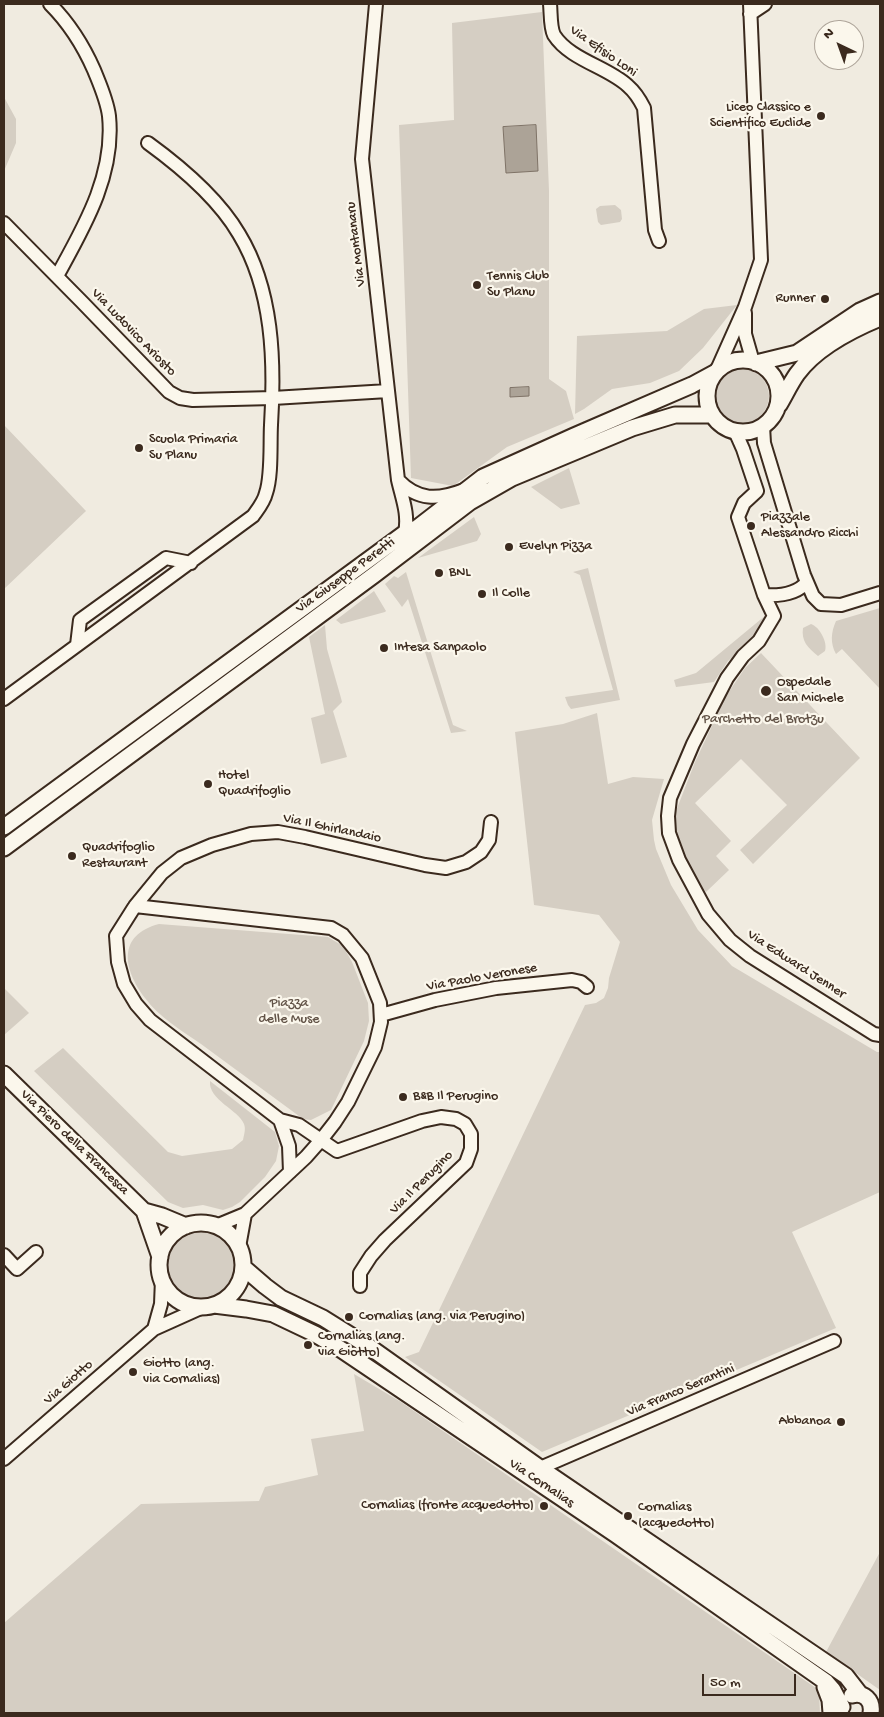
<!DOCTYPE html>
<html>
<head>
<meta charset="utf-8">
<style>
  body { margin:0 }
  #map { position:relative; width:884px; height:1717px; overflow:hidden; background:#f0ebe0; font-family:"Gochi Hand",sans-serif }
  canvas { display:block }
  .frame { position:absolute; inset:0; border:5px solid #3b2a1e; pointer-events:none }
  .north { position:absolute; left:814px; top:20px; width:50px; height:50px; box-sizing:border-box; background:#fbf7ec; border:1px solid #aea59a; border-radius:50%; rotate:318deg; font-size:14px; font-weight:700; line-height:20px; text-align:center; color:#3b2a1e }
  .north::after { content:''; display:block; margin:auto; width:18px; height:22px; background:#3b2a1e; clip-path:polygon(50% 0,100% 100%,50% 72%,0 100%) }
  .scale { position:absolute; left:702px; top:1674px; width:94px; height:22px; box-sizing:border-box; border:2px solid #3b2a1e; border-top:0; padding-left:6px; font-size:15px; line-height:18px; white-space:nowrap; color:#3b2a1e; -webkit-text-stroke:4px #fbf7ec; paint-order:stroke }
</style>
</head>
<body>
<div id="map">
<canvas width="884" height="1717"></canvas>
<div class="frame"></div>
<div class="north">N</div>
<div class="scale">50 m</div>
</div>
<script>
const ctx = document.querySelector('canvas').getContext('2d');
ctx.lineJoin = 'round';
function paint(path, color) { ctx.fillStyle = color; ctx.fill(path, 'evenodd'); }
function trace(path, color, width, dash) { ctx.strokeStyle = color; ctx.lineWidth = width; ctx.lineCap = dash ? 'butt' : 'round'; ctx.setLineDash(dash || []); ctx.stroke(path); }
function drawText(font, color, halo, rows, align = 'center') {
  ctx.font = font + ' "Gochi Hand",sans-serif'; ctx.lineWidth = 4.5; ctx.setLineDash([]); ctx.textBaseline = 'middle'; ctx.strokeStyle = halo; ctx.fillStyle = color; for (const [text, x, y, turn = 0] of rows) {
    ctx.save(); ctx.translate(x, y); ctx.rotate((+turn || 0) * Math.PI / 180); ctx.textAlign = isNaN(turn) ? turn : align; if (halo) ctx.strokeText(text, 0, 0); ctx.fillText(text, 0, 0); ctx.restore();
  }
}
paint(new Path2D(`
  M 542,12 L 549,191 L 549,379 L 566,391 L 574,419 L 507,447 L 453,486 L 411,478 L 399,125 L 454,120 L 452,23 Z
  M 4,97 L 16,119 L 16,143 L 4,171 Z
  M 615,205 L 621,210 L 622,219 L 620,222 L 601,225 L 598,222 L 596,209 L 600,206 Z
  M 737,305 L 703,348 L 679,371 L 650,383 L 612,389 L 584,409 L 575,414 L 577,336 L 667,331 L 704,309 Z
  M715 396a27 27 0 1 1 54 0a27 27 0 1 1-54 0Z
  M 4,425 L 86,511 L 4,589 Z
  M 569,468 L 580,504 L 561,509 L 531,487 Z
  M 474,517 L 481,534 L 477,541 L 418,558 Z
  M 588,568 L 620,700 L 571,709 L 568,705 L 565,697 L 613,690 L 580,575 L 573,572 Z
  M 406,572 L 453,725 L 467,731 L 451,733 L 408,599 L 402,607 L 385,584 L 394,576 L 398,578 Z
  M 374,591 L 386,611 L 385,612 L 341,624 L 336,620 Z
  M 880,608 L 880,689 L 842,649 L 836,654 C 830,643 831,632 836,621 Z
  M 766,615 L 767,623 L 763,630 L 728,661 L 714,682 L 676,687 L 674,680 L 696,673 Z
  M 811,624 C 820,627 828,643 825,651 L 818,656 C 808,648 801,641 803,628 Z
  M 325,625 L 327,649 L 341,698 L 342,702 L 333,711 L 347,757 L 321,764 L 311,718 L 325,714 L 309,637 Z
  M 761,653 L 860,758 L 753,864 L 740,850 L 787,805 L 741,759 L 695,803 L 731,841 L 716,856 L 729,870 L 706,892 L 699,885 L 683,854 L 675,831 L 676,811 L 695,762 L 726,696 L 745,668 Z
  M 597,713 L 608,784 L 633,777 L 664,779 L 652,820 L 654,840 L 656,849 L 671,885 L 698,930 L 732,966 L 877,1052 L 880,1052 L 880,1192 L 792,1232 L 836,1328 L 542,1452 L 405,1357 L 419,1352 L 585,1005 L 596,1003 L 604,998 L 608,988 L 609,978 L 620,942 L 599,915 L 534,905 L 515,732 L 563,724 Z
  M 159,924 L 328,937 L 343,946 L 352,962 L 368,1003 L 369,1021 L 364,1041 L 331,1110 L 311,1120 L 303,1119 C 269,1094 235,1069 201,1044 C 182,1031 159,1017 145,998 C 123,969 117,935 159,924 Z
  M 4,988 L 29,1013 L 4,1035 Z
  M 63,1048 L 168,1152 L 182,1156 L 232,1149 L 243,1140 C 244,1135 246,1129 244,1124 C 239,1110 208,1100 210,1081 L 275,1132 L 279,1146 L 276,1161 L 265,1177 L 240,1202 L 232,1207 L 223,1210 L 203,1205 L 183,1208 L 168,1202 L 34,1071 Z
  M165 1265a36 36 0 1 1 72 0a36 36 0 1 1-72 0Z
  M 354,1374 L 401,1402 L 816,1688 L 819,1692 L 820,1713 L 4,1713 L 4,1623 L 141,1504 L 259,1501 L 265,1487 L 318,1475 L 311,1439 L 364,1431 Z
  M 880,1552 L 880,1690 L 826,1652 Z`), '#d5cec3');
const water = new Path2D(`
  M 536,125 L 538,171 L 506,173 L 503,127 Z
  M 529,387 L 529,396 L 510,397 L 510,388 Z`);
paint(water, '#aca397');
trace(water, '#7f7367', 1);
const minor = new Path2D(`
  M 50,4 C 69,23 83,45 94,70 C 100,85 107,100 109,116 C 115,175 84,227 57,276
  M 376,4 L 362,159 L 398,480 C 402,498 409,514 405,533
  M 550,4 C 551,13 550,27 554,35 C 570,60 608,67 628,86 C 635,92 640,100 644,108 L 655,230 L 659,241
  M 750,14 L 765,4
  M 4,223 L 82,302 L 169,392 L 180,398 L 193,400 L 273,398 L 388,391
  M 745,313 L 745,334 L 753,362
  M 716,372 L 745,307 L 761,260 L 750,4
  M 763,426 L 764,443 L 804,575 L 813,596 L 821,604 L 841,605 L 880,593
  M 735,431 L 743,449 L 757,491 L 744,503 L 738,517 L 764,595 L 774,616 L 759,641 L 743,656 L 727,678 L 693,744 L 670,798 L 668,816 L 669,833 L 679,860 L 708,914 L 730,940 L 750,956 L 874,1034 L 880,1035
  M 398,480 C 418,501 438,500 464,490
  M 764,595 C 779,596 797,594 807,582
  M 77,645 L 80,620 L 166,558 L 191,563
  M 4,699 L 253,516 C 258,509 264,502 266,493 C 272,476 270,444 271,425 C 275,361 273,290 239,234 C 218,198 181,167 148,143
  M 135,906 L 331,928 L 343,935 L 362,958 L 380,1003 L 381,1022 L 375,1047 L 348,1102 L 335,1122 L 321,1140 L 306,1157 L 245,1214 L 216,1226
  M 381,1015 L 435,1000 L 496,988 L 572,980 L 581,982 L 587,987
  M 280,1120 L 289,1146 L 290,1172
  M 239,1247 L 245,1214
  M 4,1255 L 17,1269 L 36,1252
  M 360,1286 L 360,1273 L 371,1256 L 385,1240 L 466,1163 L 471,1149 L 471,1134 L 465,1124 L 456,1119 L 441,1117 L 422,1121 L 337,1151 L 299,1125 L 280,1120 L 150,1020 L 136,1004 L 124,984 L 118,962 L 116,936 L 135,906 L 162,873 L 181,858 L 212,845 L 251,834 L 278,832 L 305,837 L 425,865 L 446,868 L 466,862 L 481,852 L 489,840 L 491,822
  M 154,1329 L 161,1304 L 162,1279
  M 4,1459 L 154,1329 L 203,1307
  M 540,1468 L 834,1341`);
const tertiary = new Path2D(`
  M707 396a36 36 0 1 1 72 0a36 36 0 1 1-72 0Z
  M 756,363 L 797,353 L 860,311 L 880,302
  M 779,405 C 785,395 790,384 797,374 C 816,348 851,330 880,318
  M 4,827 L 405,533 L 417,528 L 483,477 L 574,436 L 692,385 L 716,372
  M 4,848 L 374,575 L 470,502 L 512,478 L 632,428 L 675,415 L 712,415
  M 4,1074 L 144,1211 L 160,1257
  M 144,1211 L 162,1216 L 186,1226
  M159 1265a42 42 0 1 1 84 0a42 42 0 1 1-84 0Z
  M 243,1267 L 265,1286 L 281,1298 L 323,1318 L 371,1348 L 540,1468 L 846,1676 L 860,1694
  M 214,1305 L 246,1309 L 273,1314 L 315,1334 L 342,1350 L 615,1534 L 826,1682 L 833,1690 L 842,1707
  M 825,1687 L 830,1700 L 831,1713
  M 852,1695 C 864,1692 873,1700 871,1713`);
trace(minor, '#3b2a1e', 16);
trace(tertiary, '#3b2a1e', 19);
trace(minor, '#fbf7ec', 12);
trace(tertiary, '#fbf7ec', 15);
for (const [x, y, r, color] of [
  [821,116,5,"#3b2a1e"],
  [477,285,5,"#3b2a1e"],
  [825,299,5,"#3b2a1e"],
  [139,448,5,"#3b2a1e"],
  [751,526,5,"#3b2a1e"],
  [509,547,5,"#3b2a1e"],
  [439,573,5,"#3b2a1e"],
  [482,594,5,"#3b2a1e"],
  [384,648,5,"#3b2a1e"],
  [766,691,6,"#3b2a1e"],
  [208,784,5,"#3b2a1e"],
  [72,856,5,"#3b2a1e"],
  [403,1097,5,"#3b2a1e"],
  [349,1317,5,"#3b2a1e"],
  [308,1345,5,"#3b2a1e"],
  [133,1372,5,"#3b2a1e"],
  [841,1422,5,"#3b2a1e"],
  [544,1506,5,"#3b2a1e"],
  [628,1516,5,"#3b2a1e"]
]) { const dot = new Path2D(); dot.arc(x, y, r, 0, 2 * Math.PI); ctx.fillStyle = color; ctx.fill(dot); trace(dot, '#fbf7ec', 2); }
drawText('14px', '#3b2a1e', '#fbf7ec', [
  ["Via Efisio Loni",603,52,35],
  ["Via Montanaru",357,244,-97],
  ["Via Ludovico Ariosto",133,333,46],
  ["Via Giuseppe Peretti",346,576,-36],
  ["Via Il Ghirlandaio",332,829,12],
  ["Via Edward Jenner",796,965,33],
  ["Via Paolo Veronese",482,978,-10],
  ["Via Piero della Francesca",74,1143,44],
  ["Via Il Perugino",422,1183,-45],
  ["Via Giotto",69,1383,-41],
  ["Via Franco Serantini",681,1391,-23],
  ["Via Cornalias",541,1484,34]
]);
drawText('14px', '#3b2a1e', '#fbf7ec', [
  ["Liceo Classico e",811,108,"right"],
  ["Scientifico Euclide",811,124,"right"],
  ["Tennis Club",487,277],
  ["Su Planu",487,293],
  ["Runner",815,299,"right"],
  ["Scuola Primaria",149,440],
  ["Su Planu",149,456],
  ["Piazzale",761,518],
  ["Alessandro Ricchi",761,534],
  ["Evelyn Pizza",519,547],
  ["BNL",449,573],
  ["Il Colle",492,594],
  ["Intesa Sanpaolo",394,648],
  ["Ospedale",777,683],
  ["San Michele",777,699],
  ["Hotel",218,776],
  ["Quadrifoglio",218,792],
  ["Quadrifoglio",82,848],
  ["Restaurant",82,864],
  ["B&B Il Perugino",413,1097],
  ["Cornalias (ang. via Perugino)",359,1317],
  ["Cornalias (ang.",318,1337],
  ["via Giotto)",318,1353],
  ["Giotto (ang.",143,1364],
  ["via Cornalias)",143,1380],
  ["Abbanoa",831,1422,"right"],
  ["Cornalias (fronte acquedotto)",534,1506,"right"],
  ["Cornalias",638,1508],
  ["(acquedotto)",638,1524]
], 'left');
drawText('14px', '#625347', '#fbf7ec', [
  ["Parchetto del Brotzu",763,720],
  ["Piazza",289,1004],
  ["delle Muse",289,1020]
]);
</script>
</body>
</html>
